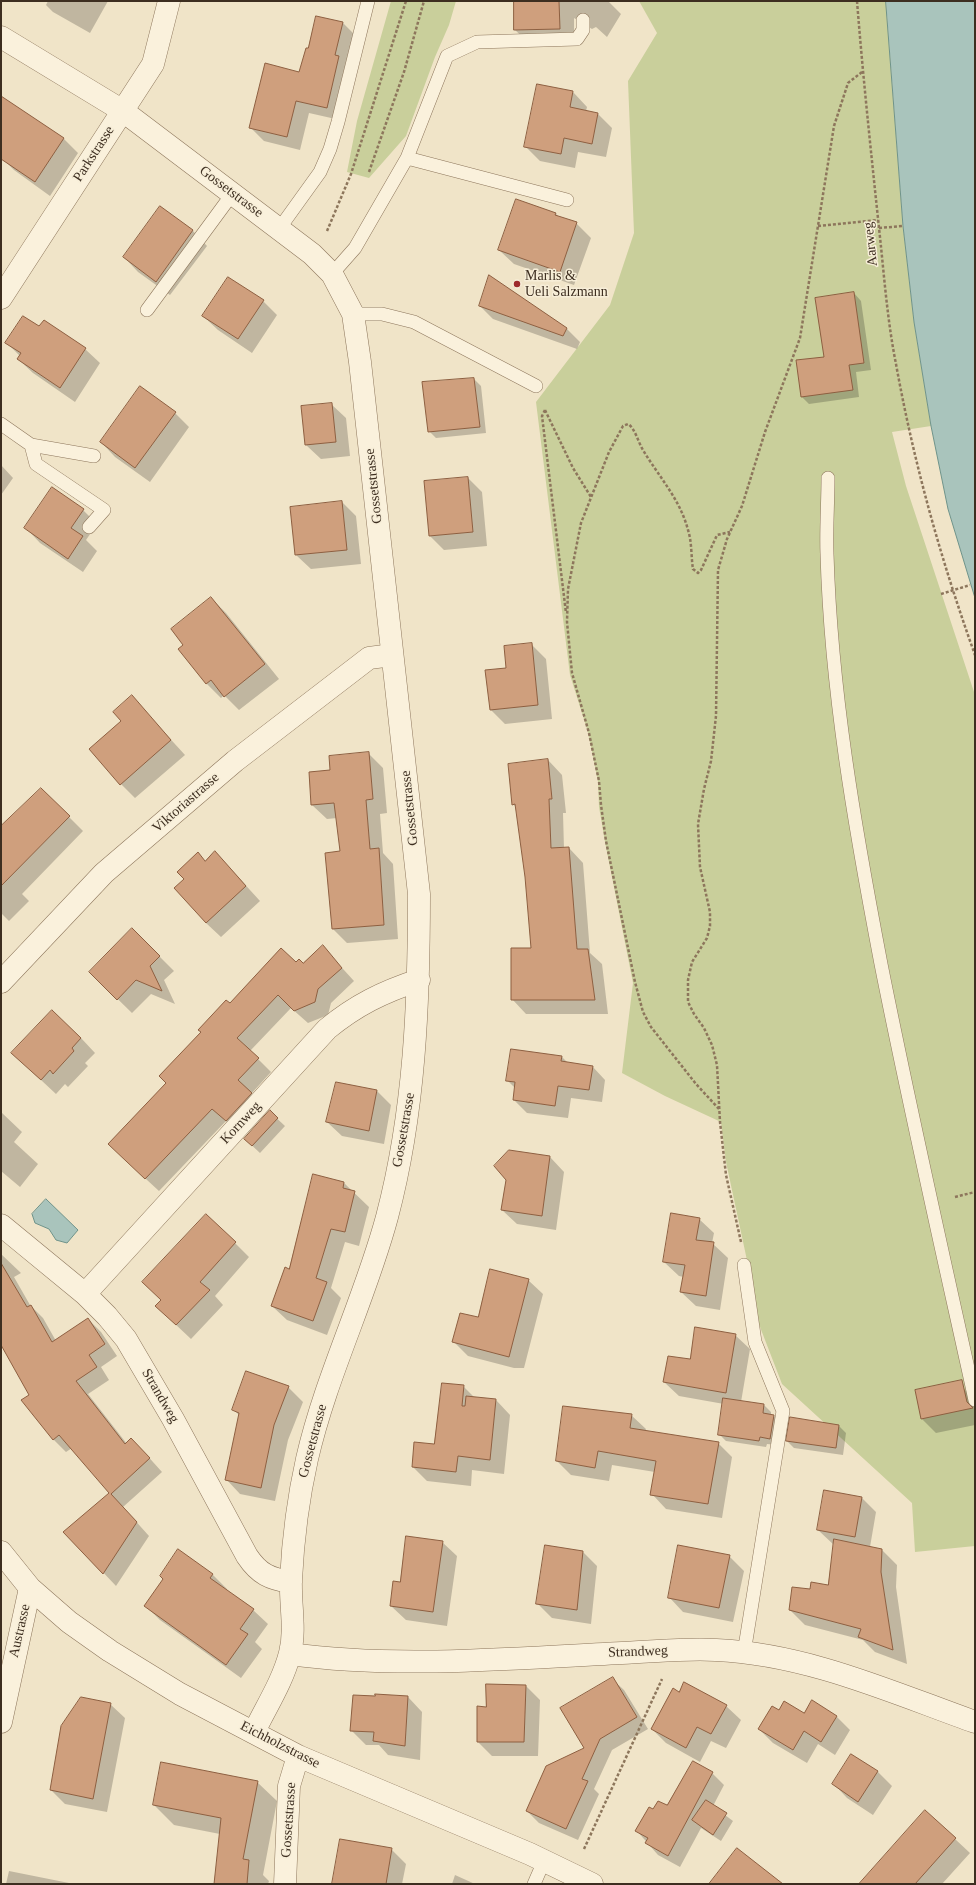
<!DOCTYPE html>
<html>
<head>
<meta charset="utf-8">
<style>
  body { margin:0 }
  #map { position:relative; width:976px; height:1885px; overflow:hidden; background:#f0e4c8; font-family:"Times New Roman",serif }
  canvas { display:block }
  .frame { position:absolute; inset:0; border:2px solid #3d2e20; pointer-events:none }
</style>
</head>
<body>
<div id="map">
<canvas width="976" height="1885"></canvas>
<div class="frame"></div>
</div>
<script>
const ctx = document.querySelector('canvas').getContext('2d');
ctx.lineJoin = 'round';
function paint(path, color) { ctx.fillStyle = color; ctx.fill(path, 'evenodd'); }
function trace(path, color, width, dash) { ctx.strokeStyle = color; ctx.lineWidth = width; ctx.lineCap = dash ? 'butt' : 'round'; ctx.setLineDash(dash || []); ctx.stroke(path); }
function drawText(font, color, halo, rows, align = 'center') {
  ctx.font = font + ' "Times New Roman",serif'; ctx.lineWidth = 3; ctx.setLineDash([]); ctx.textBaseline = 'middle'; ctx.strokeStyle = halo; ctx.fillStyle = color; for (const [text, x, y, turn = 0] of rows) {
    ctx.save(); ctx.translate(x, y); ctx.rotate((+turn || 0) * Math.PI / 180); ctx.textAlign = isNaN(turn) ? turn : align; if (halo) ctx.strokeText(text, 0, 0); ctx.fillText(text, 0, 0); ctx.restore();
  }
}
paint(new Path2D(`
  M 391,1 L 456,1 L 449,25 L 435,57 L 406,136 L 369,178 L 347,172 L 357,121 Z
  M 639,1 L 886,1 L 903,226 L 914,322 L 931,426 L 892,432 L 906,486 L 975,695 L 975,1546 L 915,1552 L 912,1503 L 782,1384 L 755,1314 L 748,1265 L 726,1162 L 721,1122 L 665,1096 L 622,1073 L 633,983 L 605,842 L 599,807 L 598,781 L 588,732 L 570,675 L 536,402 L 610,305 L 634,233 L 628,81 L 657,33 Z`), '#c9cf9b');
const water = new Path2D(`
  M 886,1 L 975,1 L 975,598 L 948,509 L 931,426 L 914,322 L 903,226 Z
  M 46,1199 L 78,1230 L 67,1243 L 56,1240 L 49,1229 L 35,1223 L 32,1214 Z`);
paint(water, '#a9c4bc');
trace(water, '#6f938a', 1);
paint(new Path2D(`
  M 48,1 L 108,1 L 90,33 L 53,12 L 46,5 Z
  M 515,1 L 608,1 L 621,14 L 607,37 L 596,27 L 592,29 L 574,18 L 574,43 L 530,44 L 515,30 Z
  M 317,17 L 343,23 L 356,36 L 340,120 L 309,113 L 300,150 L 264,141 L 251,128 L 300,73 L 309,50 Z
  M 573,92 L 587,107 L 586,111 L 598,114 L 612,128 L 606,157 L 578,152 L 575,168 L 540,161 L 525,146 Z
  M 10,103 L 64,139 L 78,153 L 50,196 L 14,170 L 1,157 L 1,117 Z
  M 160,207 L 193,231 L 207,246 L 170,295 L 138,272 L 124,257 Z
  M 555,213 L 559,217 L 576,223 L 591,238 L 574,285 L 514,264 L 499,250 Z
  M 490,277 L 567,329 L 580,342 L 577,349 L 493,319 L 480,306 Z
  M 854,293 L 861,301 L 871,370 L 856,372 L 859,397 L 809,404 L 802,397 L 825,358 Z
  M 263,301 L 277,315 L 252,353 L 218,330 L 203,316 Z
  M 40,328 L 85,349 L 100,363 L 75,402 L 33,373 L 18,359 L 20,356 L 7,343 Z
  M 474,379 L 481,386 L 486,433 L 436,438 L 429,431 Z
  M 331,404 L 346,418 L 350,456 L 321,459 L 306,445 Z
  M 175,413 L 189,427 L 150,482 L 115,457 L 101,442 Z
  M 1,465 L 13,478 L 1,495 Z
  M 468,478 L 482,492 L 487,546 L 444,550 L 430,536 Z
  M 342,502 L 356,516 L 361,564 L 311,569 L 296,555 Z
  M 83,510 L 97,524 L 86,540 L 97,551 L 83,572 L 40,543 L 26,528 Z
  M 211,598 L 226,613 L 279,679 L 239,710 L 224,695 L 221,698 L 207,684 L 180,649 L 185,645 Z
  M 531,644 L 546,659 L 552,719 L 505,724 L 490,709 L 507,669 Z
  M 132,697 L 185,755 L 135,798 L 121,784 L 122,721 Z
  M 368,753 L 383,768 L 387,813 L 380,814 L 383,853 L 393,864 L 398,939 L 347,943 L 333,929 L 341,852 L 337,818 L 327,819 L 312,805 L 310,772 L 331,771 Z
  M 548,760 L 562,775 L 566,813 L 563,813 L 564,849 L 569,848 L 583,863 L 590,953 L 602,964 L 608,1014 L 526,1014 L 512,999 L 532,949 L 526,877 L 517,808 L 513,804 Z
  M 41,789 L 83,831 L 22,894 L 29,901 L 9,921 L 1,913 L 1,828 Z
  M 205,862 L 229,867 L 260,901 L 221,937 L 206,923 L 185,879 Z
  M 132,929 L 174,971 L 164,980 L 175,1004 L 151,994 L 132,1013 L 90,972 Z
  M 323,947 L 354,981 L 331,1003 L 328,1015 L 308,1023 L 291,1008 L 250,1051 L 271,1072 L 251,1094 L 264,1107 L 239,1134 L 226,1121 L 159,1191 L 122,1157 L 167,1083 L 230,1005 L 296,963 L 303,964 Z
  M 81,1038 L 95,1053 L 85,1063 L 88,1066 L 68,1087 L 65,1084 L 56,1094 L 27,1067 Z
  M 562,1057 L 568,1063 L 592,1066 L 605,1080 L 602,1102 L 571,1098 L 568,1118 L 527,1113 L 514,1100 L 515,1088 L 507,1080 Z
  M 377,1091 L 391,1105 L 384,1144 L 342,1136 L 327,1122 Z
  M 1,1112 L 22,1132 L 14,1142 L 38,1164 L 20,1187 L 1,1171 Z
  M 270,1112 L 285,1126 L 260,1153 L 245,1139 Z
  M 510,1151 L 550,1157 L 564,1172 L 556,1230 L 517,1224 L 502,1210 Z
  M 314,1175 L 344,1183 L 369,1207 L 359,1246 L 345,1242 L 331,1288 L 341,1298 L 327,1335 L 287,1320 L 272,1306 L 290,1270 Z
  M 699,1219 L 714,1233 L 712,1243 L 728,1258 L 720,1310 L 696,1306 L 681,1292 L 684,1277 L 679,1276 L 664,1262 Z
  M 235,1243 L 249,1257 L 215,1296 L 223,1305 L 191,1339 L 156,1306 L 162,1301 L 143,1282 Z
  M 1,1254 L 21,1273 L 14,1277 L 30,1305 L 43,1318 L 56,1341 L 88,1319 L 101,1332 L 117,1356 L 101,1367 L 109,1380 L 88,1394 L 127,1444 L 144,1452 L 162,1472 L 123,1507 L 149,1536 L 116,1586 L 65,1532 L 110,1493 L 72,1448 L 66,1452 L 54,1440 L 23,1401 L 31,1395 L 1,1343 Z
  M 528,1280 L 543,1294 L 524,1368 L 514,1368 L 468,1356 L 454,1342 L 479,1319 Z
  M 735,1335 L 750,1349 L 741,1402 L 764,1405 L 771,1412 L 771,1415 L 774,1416 L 781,1423 L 777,1445 L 767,1444 L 766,1447 L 726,1441 L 719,1434 L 724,1404 L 679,1396 L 664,1382 L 690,1360 Z
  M 957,1382 L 972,1397 L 975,1411 L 975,1425 L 936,1433 L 922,1419 Z
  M 463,1386 L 475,1398 L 496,1400 L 510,1415 L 504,1474 L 472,1470 L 471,1486 L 427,1481 L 413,1467 L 435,1445 Z
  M 288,1387 L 303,1402 L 288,1440 L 275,1501 L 240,1494 L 226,1479 L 240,1416 L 233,1409 Z
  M 631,1415 L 646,1429 L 645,1432 L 718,1443 L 732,1457 L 722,1518 L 666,1509 L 652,1494 L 655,1472 L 612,1465 L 609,1481 L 571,1475 L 557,1461 Z
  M 839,1426 L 846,1433 L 843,1455 L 794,1448 L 787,1441 Z
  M 825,1491 L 862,1498 L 876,1512 L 870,1547 L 882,1550 L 897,1565 L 896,1587 L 907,1664 L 875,1652 L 863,1640 L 805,1625 L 790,1610 L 811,1591 L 828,1586 L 834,1545 L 818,1530 Z
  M 442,1542 L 457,1556 L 447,1626 L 406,1620 L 391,1606 Z
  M 583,1552 L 597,1566 L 591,1624 L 552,1618 L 537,1603 Z
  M 729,1556 L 744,1571 L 733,1622 L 683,1612 L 669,1597 Z
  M 212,1574 L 227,1589 L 226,1590 L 253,1610 L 268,1624 L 255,1642 L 262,1649 L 241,1678 L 160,1620 L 146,1606 Z
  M 612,1679 L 624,1690 L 648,1729 L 612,1750 L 594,1789 L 599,1794 L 578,1840 L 539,1823 L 527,1811 L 585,1748 Z
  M 526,1686 L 540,1700 L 538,1756 L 492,1756 L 478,1742 Z
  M 680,1693 L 726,1706 L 741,1720 L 726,1748 L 711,1741 L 700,1762 L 666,1743 L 652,1729 Z
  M 408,1697 L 422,1712 L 420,1760 L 388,1755 L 379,1745 L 366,1745 L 351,1730 Z
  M 110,1704 L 125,1718 L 107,1812 L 65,1804 L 51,1790 Z
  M 779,1712 L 836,1716 L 850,1730 L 835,1755 L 818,1744 L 807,1763 L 773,1743 L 759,1729 Z
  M 852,1755 L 878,1772 L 892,1786 L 873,1815 L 847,1798 L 833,1783 Z
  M 712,1773 L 724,1785 L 713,1806 L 733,1821 L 721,1841 L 701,1828 L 680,1867 L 658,1855 L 637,1831 L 654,1810 L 668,1807 Z
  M 257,1782 L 277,1801 L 263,1875 L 269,1881 L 268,1884 L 215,1884 L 220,1834 L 174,1825 L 154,1805 Z
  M 955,1839 L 970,1853 L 942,1884 L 881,1884 Z
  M 391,1849 L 406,1864 L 402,1884 L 333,1884 Z
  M 9,1871 L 74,1884 L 6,1884 Z
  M 455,1875 L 475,1884 L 452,1884 Z`), '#0003');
const building = new Path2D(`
  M 514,1 L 559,1 L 560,29 L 514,30 Z
  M 316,16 L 343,22 L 335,55 L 339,56 L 327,108 L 296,101 L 287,137 L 249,128 L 265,63 L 299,72 L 306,48 L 308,48 Z
  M 537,84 L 573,91 L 570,107 L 598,113 L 592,144 L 564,138 L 561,154 L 524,147 Z
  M 1,96 L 64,138 L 35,182 L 1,159 Z
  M 516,199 L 556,213 L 555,215 L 577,222 L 560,272 L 498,250 Z
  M 160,206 L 193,230 L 156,282 L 123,257 Z
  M 489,275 L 567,328 L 563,336 L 479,306 Z
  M 228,277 L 264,300 L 238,339 L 202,316 Z
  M 854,292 L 864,363 L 849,365 L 853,390 L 801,397 L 796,360 L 824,357 L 815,298 Z
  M 23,316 L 39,326 L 44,320 L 86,348 L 60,388 L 17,359 L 21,353 L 5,343 Z
  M 474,378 L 480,427 L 428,432 L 422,382 Z
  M 140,386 L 176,412 L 135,468 L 100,442 Z
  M 332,403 L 336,442 L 305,445 L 301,406 Z
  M 468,477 L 473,532 L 429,536 L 424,481 Z
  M 52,487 L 84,509 L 71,528 L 83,536 L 68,559 L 24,528 Z
  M 342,501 L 347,550 L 295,555 L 290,507 Z
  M 211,597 L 265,664 L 224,697 L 211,680 L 206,684 L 178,649 L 183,645 L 171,629 Z
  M 532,643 L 538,705 L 490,710 L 485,670 L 506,668 L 504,646 Z
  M 132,695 L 171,740 L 120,785 L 89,749 L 121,721 L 113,712 Z
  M 369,752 L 373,799 L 366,800 L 370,849 L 379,848 L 384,925 L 332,929 L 325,853 L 340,851 L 334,803 L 311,805 L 309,772 L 330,770 L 329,756 Z
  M 548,759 L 552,799 L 549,799 L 551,848 L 569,847 L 577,949 L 588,949 L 595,1000 L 511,1000 L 511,948 L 531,948 L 525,877 L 515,804 L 512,805 L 508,764 Z
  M 41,788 L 70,816 L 1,886 L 1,826 Z
  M 215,851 L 246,886 L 206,923 L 174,888 L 184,879 L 177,872 L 198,852 L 205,861 Z
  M 132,928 L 160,956 L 150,966 L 162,991 L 136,980 L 117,1000 L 89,972 Z
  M 323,945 L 342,968 L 318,989 L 315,1002 L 294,1011 L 278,995 L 237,1038 L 259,1058 L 238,1080 L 252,1093 L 226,1121 L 212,1109 L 145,1179 L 108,1144 L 166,1083 L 159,1076 L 201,1032 L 198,1030 L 226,1000 L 230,1003 L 281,948 L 296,962 L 299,959 L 303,963 Z
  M 52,1010 L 81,1038 L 72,1048 L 74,1051 L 53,1074 L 50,1070 L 41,1080 L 11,1053 Z
  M 511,1049 L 562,1056 L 561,1061 L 593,1066 L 589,1090 L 558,1086 L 555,1106 L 513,1100 L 515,1082 L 506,1081 Z
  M 336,1082 L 377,1090 L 369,1131 L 326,1122 Z
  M 270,1110 L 278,1118 L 252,1146 L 244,1139 Z
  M 509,1150 L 550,1156 L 542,1216 L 501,1210 L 506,1180 L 494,1166 Z
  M 313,1174 L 344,1182 L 343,1188 L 355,1191 L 345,1232 L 331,1229 L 316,1278 L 327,1282 L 313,1321 L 271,1306 L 285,1267 L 289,1269 Z
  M 671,1213 L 700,1218 L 696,1240 L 714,1242 L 706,1296 L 680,1292 L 685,1265 L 663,1262 Z
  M 206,1214 L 236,1242 L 200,1282 L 210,1290 L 176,1325 L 155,1306 L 161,1300 L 142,1282 Z
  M 1,1263 L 27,1307 L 31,1305 L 52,1342 L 88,1318 L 105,1344 L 89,1355 L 97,1367 L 76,1381 L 125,1444 L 131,1438 L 150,1458 L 111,1494 L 137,1522 L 103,1574 L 63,1532 L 109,1493 L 59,1435 L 53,1440 L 21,1400 L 29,1395 L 1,1345 Z
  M 490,1269 L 529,1279 L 509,1357 L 452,1342 L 460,1313 L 478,1317 Z
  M 695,1327 L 736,1334 L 726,1393 L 663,1382 L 668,1356 L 690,1359 Z
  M 246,1371 L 289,1386 L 274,1425 L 261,1488 L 225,1480 L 239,1413 L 232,1410 Z
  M 962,1380 L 967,1402 L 973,1408 L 921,1419 L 915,1390 Z
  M 442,1383 L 464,1385 L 462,1406 L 465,1406 L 466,1396 L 496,1399 L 490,1460 L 458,1456 L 456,1472 L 412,1467 L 414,1442 L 434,1444 Z
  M 723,1398 L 764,1404 L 763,1413 L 774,1415 L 770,1439 L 760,1437 L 759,1441 L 718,1435 Z
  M 563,1406 L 632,1414 L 630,1428 L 719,1442 L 708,1504 L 650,1495 L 656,1461 L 598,1451 L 595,1468 L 556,1461 Z
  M 790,1417 L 839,1425 L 836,1448 L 786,1441 Z
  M 824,1490 L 862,1497 L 855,1537 L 817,1530 Z
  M 406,1536 L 443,1541 L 433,1612 L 390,1606 L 393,1581 L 400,1582 Z
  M 834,1539 L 882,1549 L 881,1572 L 893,1650 L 858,1637 L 861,1629 L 789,1610 L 792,1587 L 810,1589 L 811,1582 L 828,1585 Z
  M 545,1545 L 583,1551 L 577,1610 L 536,1604 Z
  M 678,1545 L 730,1555 L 719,1608 L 668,1598 Z
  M 178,1549 L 213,1574 L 210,1578 L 254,1609 L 240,1629 L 248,1634 L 226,1665 L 144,1606 L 163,1579 L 160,1576 Z
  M 613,1677 L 637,1717 L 600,1739 L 582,1779 L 588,1781 L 566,1829 L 526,1811 L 546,1766 L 584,1748 L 560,1708 Z
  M 684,1682 L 727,1705 L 711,1734 L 697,1727 L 686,1748 L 651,1729 L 673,1688 L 679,1692 Z
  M 486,1684 L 526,1685 L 524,1742 L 477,1742 L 477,1706 L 486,1707 Z
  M 375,1694 L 408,1696 L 405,1746 L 373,1741 L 374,1732 L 350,1731 L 353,1695 L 375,1696 Z
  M 81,1697 L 111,1703 L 93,1799 L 50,1790 L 61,1726 Z
  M 812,1700 L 837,1716 L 821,1742 L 804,1731 L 793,1750 L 758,1729 L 772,1706 L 779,1710 L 784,1701 L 804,1713 Z
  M 851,1754 L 878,1771 L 858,1802 L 832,1784 Z
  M 693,1761 L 713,1772 L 668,1856 L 645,1843 L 648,1838 L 635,1831 L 649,1807 L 653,1809 L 658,1801 L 667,1805 Z
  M 161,1762 L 258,1781 L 243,1859 L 249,1860 L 247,1884 L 214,1884 L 221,1818 L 153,1805 Z
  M 706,1800 L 727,1813 L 713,1835 L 692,1820 Z
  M 925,1810 L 956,1838 L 915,1884 L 859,1884 Z
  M 340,1839 L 392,1848 L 386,1884 L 332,1884 Z
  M 737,1848 L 783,1884 L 709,1884 Z`);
paint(building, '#cf9f7d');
trace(building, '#8d5f41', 1);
const service = new Path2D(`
  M 407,158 L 567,200
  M 279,229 L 320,172 L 330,149 L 338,122 L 368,1
  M 332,274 L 355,248 L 407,158 L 447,56 L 477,42 L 577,39 L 583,30 L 583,20
  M 147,310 L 233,193
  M 353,314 L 382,314 L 414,322 L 536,386
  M 1,424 L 31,445 L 94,456
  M 31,445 L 36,464 L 104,510 L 89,527
  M 828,478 C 828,503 826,529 827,554 C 831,692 855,828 881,964 C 910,1110 943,1255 975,1400
  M 744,1265 L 755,1342 L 783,1411 L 744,1653
  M 534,1884 L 544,1861`);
const minor = new Path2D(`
  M 1,37 L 123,111 L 312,254 L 332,274 L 353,314 L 360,362 L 419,894 C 419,1002 415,1111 387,1217 C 365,1299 326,1376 307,1459 C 298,1499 293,1539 291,1580 C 290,1605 296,1629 290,1653 C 283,1681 266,1707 254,1732
  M 1,298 L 153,64 L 169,1
  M 1,982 L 104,873 L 235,761 L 369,658 L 392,655
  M 1,1225 L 85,1294 L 107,1316 L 126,1339 L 173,1419 L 247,1556 C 259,1574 270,1579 291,1582
  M 85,1294 L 327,1029 C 356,1005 383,992 419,980
  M 1,1552 L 30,1588 L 69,1622 L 110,1651 L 180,1694 L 298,1756 L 530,1854 L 592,1884
  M 290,1654 C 399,1669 512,1658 622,1653 C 653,1652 685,1648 716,1650 C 807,1654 891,1692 975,1722
  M 1,1722 L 30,1588
  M 285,1884 L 289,1786 L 298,1756`);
trace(service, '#8d765c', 14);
trace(minor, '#8d765c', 23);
trace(new Path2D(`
  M 857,1 C 863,77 871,152 879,228 C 884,273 887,319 896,364 C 914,464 941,560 975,655
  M 369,172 L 404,72 L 424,1
  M 818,226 L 878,220
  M 879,228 L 903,226
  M 327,231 L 351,174 L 406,1
  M 545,410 L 542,416 L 566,613
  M 545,410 L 573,468 L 591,497
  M 941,594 L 970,585
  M 719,1109 L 696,1084 L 651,1027 L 643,1012 L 635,982 L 606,841 L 601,805 L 599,781 L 589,733 L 572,673 L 567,622 L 568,589 L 581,523 L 609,452 L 623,426 L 628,424 C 635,428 638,442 643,450 C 659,477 680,499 688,530 C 692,542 691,557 693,569 L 698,573 L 701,570 L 717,535 L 730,532
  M 955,1197 L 975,1192
  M 741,1242 L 726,1175 L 720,1122 L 717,1065 L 712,1045 L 704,1028 L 694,1014 L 688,1002 L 688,980 L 692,962 L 707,938 L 710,926 L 710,912 L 700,867 L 698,824 L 704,789 L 711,761 L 716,716 L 718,570 L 727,539 L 742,506 L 765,432 L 800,338 L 834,126 L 848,83 L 862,72
  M 584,1849 L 662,1679`), '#8d765c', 2.5, [3, 2]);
trace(service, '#faf1dc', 13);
trace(minor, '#faf1dc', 22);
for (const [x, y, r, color] of [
  [517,284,4,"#9e2a2b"]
]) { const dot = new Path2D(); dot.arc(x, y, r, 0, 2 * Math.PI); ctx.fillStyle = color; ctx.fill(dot); trace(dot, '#f7eed8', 1.5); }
drawText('14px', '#3d2e20', '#f7eed8', [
  ["Parkstrasse",94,154,-57],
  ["Gossetstrasse",231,192,37],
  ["Aarweg",871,244,-96],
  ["Gossetstrasse",374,486,-96],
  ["Viktoriastrasse",186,803,-41],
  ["Gossetstrasse",410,808,-96],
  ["Kornweg",241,1123,-47],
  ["Gossetstrasse",404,1130,-80],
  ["Strandweg",160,1396,60],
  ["Gossetstrasse",313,1441,-75],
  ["Austrasse",20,1631,-77],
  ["Strandweg",638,1652,-2],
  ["Eichholzstrasse",280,1745,27],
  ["Gossetstrasse",289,1820,-86]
]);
drawText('14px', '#3d2e20', '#f7eed8', [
  ["Marlis &",525,276],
  ["Ueli Salzmann",525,292]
], 'left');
</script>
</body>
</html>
